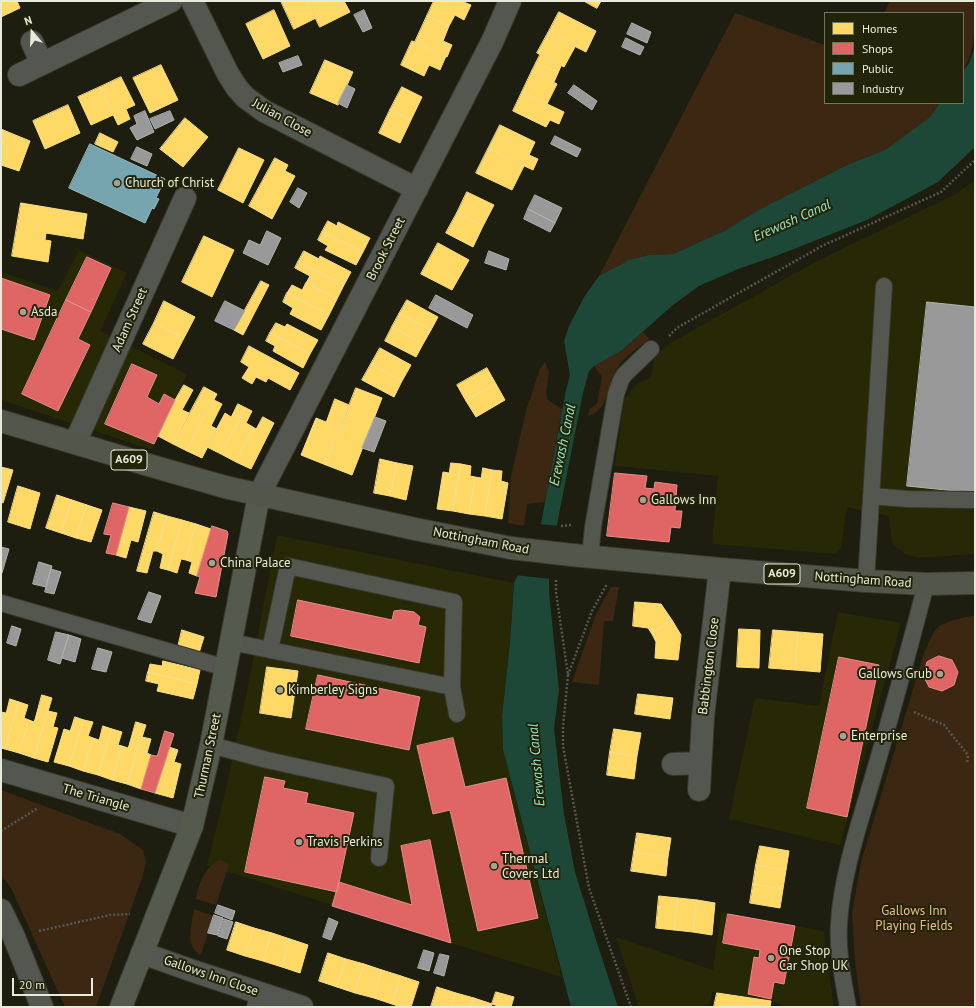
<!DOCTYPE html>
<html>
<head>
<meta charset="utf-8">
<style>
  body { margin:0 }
  #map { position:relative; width:976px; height:1008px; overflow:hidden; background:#1d1e0f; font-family:"PT Sans",sans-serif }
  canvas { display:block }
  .frame { position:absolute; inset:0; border:2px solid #e9ebda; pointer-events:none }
  .legend { position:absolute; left:824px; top:12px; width:140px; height:92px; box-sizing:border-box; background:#222409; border:1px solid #72745d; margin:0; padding:5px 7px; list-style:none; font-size:12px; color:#e9ebda }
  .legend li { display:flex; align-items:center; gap:8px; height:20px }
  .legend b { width:20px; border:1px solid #72745d }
  .north { position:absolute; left:12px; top:12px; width:40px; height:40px; -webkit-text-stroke:3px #222409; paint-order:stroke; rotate:341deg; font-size:11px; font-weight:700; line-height:16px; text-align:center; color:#e9ebda }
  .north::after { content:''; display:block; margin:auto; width:14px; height:18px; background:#e9ebda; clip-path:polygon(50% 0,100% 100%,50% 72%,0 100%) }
  .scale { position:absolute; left:12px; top:978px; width:81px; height:18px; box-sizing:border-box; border:2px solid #e9ebda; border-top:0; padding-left:5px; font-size:12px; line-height:14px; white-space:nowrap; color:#e9ebda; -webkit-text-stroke:3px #222409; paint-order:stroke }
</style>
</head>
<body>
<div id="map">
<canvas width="976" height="1008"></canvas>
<div class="frame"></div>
<ul class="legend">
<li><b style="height:11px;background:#ffd966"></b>Homes</li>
<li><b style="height:11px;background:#e06666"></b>Shops</li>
<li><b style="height:11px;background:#76a5af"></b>Public</li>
<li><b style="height:11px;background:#999"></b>Industry</li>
</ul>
<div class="north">N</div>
<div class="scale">20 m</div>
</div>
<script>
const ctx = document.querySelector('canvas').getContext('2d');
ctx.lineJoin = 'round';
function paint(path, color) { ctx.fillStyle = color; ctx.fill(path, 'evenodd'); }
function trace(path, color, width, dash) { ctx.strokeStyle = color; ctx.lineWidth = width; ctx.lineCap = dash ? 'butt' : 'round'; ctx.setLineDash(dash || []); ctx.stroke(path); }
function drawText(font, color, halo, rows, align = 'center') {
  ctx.font = font + ' "PT Sans",sans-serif'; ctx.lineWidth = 4; ctx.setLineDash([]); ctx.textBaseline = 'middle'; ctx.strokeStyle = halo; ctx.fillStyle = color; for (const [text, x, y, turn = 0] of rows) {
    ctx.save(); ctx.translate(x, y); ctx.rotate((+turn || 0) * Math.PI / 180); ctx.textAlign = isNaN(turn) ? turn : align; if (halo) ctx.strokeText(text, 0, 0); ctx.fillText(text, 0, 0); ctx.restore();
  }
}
paint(new Path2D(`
  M 975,180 L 975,554 L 918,558 L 905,554 L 896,547 L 892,542 L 889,516 L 847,507 L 841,547 L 836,554 L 712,544 L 718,476 L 615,466 L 624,399 L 638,383 L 651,378 L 654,359 L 670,343 L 819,260 L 956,194 Z
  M 79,250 L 127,273 L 100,331 L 187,374 L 152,450 L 1,400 L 1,272 L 58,291 Z
  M 277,535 L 514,583 L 510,643 L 502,716 L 503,750 L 562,977 L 451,943 L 207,865 L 228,780 L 248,686 Z
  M 838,612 L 901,623 L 840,845 L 729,819 L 755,698 L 819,706 Z
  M 721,912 L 824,931 L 825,946 L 834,1007 L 783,1007 L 779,1004 L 771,1001 L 712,992 L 709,1007 L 639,1007 L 616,937 L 713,970 Z`), '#262806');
paint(new Path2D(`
  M 890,1 L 975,1 C 975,27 976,49 963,71 L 963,13 L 884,13 Z
  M 735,13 L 825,45 L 825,103 L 940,103 L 930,117 L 885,150 L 847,165 L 760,209 L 724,231 L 673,254 L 648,255 L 629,260 L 599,276 Z
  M 643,332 L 649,339 C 638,348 622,358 615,371 C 605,389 610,409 588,416 L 589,410 L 597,403 L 602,377 L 594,366 L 621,351 Z
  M 545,362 L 549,372 L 546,393 L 548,400 L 562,409 L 545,502 L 527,504 L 524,526 L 508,523 L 511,476 L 526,411 L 540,369 Z
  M 611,587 L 619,587 L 613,621 L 604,621 L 599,685 L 572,682 L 596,614 Z
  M 975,615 L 975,1007 L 861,1007 L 855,962 L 852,913 L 861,862 L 924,653 C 928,646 930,637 935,631 C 941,621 964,618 975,615 Z
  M 1,790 L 120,834 L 143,850 L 146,863 L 142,878 L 96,1007 L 65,1007 L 11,888 L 1,875 Z
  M 220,860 L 224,861 L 229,864 L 216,905 L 196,899 C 199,883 205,866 220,860 Z
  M 194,909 L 213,916 L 201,955 C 184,947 192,923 194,909 Z`), '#3c2712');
paint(new Path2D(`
  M 975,47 L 975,147 L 938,182 L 867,220 L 776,256 L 738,269 L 699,286 L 673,305 L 621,351 L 594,366 L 589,371 L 583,393 L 549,565 L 549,592 L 559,690 L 554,728 L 564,814 L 575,872 L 598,946 L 618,1007 L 571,1007 L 503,750 L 502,716 L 510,643 L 514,583 L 540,529 L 566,390 L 570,375 L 564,341 L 569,326 L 584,297 L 599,276 L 629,260 L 648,255 L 673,254 L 724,231 L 760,209 L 847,165 L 885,150 L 930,117 L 940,103 L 963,103 L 963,71 L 969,63 Z`), '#1d4736');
paint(new Path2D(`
  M 538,524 L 560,526 L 551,565 L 551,579 L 515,575 L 538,528 Z`), '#1d1e0f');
const homes = new Path2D(`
  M 1,1 L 17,1 L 20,8 L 1,17 Z
  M 281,1 L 307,1 L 316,18 L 294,29 Z
  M 307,1 L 344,1 L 350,12 L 320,27 Z
  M 434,1 L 461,1 L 471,5 L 464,20 L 455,15 L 449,26 L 427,16 Z
  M 584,1 L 601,1 L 597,8 Z
  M 274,10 L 290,46 L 263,59 L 246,24 Z
  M 559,12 L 596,31 L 586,52 L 548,33 Z
  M 427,16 L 449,26 L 443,41 L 452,45 L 447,57 L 415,42 Z
  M 548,33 L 575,47 L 564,67 L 537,53 Z
  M 412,41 L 446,56 L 440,70 L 429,65 L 424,76 L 401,65 Z
  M 540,55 L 561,66 L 558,73 L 536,63 Z
  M 325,60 L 353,72 L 338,105 L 310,93 Z
  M 536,63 L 558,73 L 554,82 L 532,71 Z
  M 161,65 L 178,100 L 150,113 L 133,78 Z
  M 532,71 L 557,84 L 547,104 L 522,92 Z
  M 121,77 L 135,105 L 126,109 L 130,119 L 118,125 L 100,87 Z
  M 100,87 L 113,115 L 91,125 L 78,97 Z
  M 402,87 L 422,97 L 411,120 L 390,110 Z
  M 522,92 L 564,112 L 559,124 L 550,120 L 546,127 L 513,111 Z
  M 68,105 L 80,133 L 45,149 L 33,121 Z
  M 390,110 L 411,120 L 400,143 L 379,133 Z
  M 185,118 L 208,137 L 183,167 L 160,149 Z
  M 500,125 L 535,142 L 529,155 L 538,159 L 533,170 L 488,149 Z
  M 1,129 L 8,132 L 1,150 Z
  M 8,132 L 30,141 L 19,171 L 1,165 L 1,150 Z
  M 100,133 L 118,142 L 113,152 L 95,144 Z
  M 239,148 L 264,160 L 243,203 L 218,190 Z
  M 488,149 L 524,166 L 512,190 L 476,173 Z
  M 275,158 L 288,165 L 285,171 L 295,176 L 272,219 L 249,206 Z
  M 467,192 L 494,205 L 483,226 L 457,213 Z
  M 21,203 L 87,214 L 83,239 L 46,233 L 45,240 L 51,241 L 48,262 L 12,256 Z
  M 457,213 L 483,226 L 473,247 L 446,233 Z
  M 328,221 L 337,226 L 338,222 L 370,238 L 363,252 L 322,232 Z
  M 322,232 L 363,252 L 356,265 L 325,250 L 328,246 L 318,240 Z
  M 204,236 L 234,250 L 212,297 L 182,282 Z
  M 438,243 L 469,260 L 452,290 L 421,274 Z
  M 304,251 L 319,259 L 320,256 L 351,272 L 344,285 L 298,262 Z
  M 298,262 L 344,285 L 337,299 L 306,283 L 310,276 L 295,268 Z
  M 261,281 L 269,285 L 243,335 L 234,330 Z
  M 306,283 L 337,299 L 329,315 L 287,293 L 292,285 L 302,290 Z
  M 287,293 L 329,315 L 321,330 L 290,314 L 293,308 L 283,302 Z
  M 407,300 L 438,317 L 431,330 L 399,314 Z
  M 164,301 L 195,317 L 184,338 L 154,323 Z
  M 399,314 L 431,330 L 423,344 L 392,327 Z
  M 154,323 L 184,338 L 173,359 L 143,344 Z
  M 276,323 L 285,327 L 287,324 L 318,340 L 310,354 L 270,333 Z
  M 392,327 L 423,344 L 416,357 L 385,341 Z
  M 270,333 L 310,354 L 303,368 L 273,351 L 275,346 L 266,341 Z
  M 249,346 L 299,373 L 290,390 L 268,378 L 266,382 L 256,377 L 252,384 L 242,378 L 249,367 L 241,362 Z
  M 380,348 L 411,365 L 402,381 L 371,364 Z
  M 371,364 L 402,381 L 394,397 L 362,380 Z
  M 487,368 L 496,384 L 466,401 L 457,385 Z
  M 496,384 L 505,400 L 476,417 L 466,401 Z
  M 184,385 L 193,390 L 182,410 L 189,413 L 173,444 L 158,436 L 175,400 Z
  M 204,387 L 217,394 L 187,451 L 173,444 Z
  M 356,388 L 382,398 L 352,475 L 326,465 Z
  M 335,399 L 349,405 L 326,465 L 301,455 L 316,418 L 326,422 Z
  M 214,400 L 222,404 L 211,426 L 217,429 L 202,458 L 187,451 Z
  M 238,404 L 246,408 L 221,454 L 207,447 L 225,413 L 231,417 Z
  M 246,408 L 252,411 L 246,423 L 253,427 L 236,462 L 221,454 Z
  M 263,417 L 274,423 L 251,469 L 236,462 L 253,427 L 256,429 Z
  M 380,459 L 397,463 L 390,496 L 374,493 Z
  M 397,463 L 413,466 L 406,500 L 390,496 Z
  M 451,463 L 461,464 L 453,511 L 437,509 L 443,472 L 449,473 Z
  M 461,464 L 471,466 L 470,476 L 475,477 L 469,514 L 453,511 Z
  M 1,467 L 13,470 L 3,503 L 1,502 Z
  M 483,468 L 492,470 L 485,516 L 469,514 L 475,477 L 481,478 Z
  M 492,470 L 502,471 L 501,481 L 508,483 L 502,519 L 485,516 Z
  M 18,486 L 40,493 L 30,529 L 8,522 Z
  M 57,495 L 72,500 L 61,533 L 46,528 Z
  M 72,500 L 87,505 L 76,538 L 61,533 Z
  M 87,505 L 102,510 L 91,542 L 76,538 Z
  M 129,507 L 146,511 L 138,542 L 131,540 L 126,558 L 116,555 Z
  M 154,512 L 167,516 L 157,551 L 153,551 L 147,573 L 137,571 Z
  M 167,516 L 182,520 L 168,570 L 160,568 L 163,554 L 157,551 Z
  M 182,520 L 196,524 L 186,560 L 181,559 L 177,573 L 168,570 Z
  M 196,524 L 211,529 L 197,576 L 189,573 L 192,562 L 186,560 Z
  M 635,602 L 661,604 L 672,620 L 652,634 L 648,628 L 633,626 Z
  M 672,620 L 681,635 L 678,660 L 655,658 L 656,642 L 652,634 Z
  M 739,629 L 760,630 L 759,668 L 737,667 Z
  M 182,630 L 204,637 L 199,653 L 178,647 Z
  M 773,630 L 798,632 L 795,670 L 769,668 Z
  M 798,632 L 823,634 L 820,672 L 795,670 Z
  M 163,661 L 200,670 L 197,684 L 148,672 L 150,664 L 162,666 Z
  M 267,667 L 298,671 L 291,718 L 260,713 Z
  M 148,672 L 197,684 L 193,699 L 157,691 L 159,684 L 146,681 Z
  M 638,694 L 673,698 L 670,719 L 635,714 Z
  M 42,695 L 52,698 L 34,758 L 19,753 L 29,720 L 34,722 Z
  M 10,699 L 19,702 L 5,749 L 1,748 L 1,712 L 6,713 Z
  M 19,702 L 28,705 L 24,718 L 29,720 L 19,753 L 5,749 Z
  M 48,711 L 57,713 L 53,727 L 58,728 L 48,762 L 34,758 Z
  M 75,717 L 84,720 L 69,766 L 54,762 L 64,729 L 70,731 Z
  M 84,720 L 93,722 L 88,736 L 93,738 L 83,771 L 69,766 Z
  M 136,722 L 146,725 L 127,784 L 112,780 L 122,746 L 128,748 Z
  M 103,726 L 112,729 L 98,775 L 83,771 L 93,738 L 99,740 Z
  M 112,729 L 122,732 L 118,745 L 122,746 L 112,780 L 98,775 Z
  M 614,729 L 641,733 L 637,756 L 610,752 Z
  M 142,737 L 151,739 L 147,753 L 151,755 L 141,789 L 127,784 Z
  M 169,747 L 178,750 L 174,762 L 181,764 L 173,798 L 155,793 Z
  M 610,752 L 637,756 L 634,779 L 607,775 Z
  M 637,833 L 671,838 L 668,857 L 634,852 Z
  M 760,846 L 789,851 L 786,870 L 756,865 Z
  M 634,852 L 668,857 L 666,876 L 631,871 Z
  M 756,865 L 786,870 L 783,889 L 753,884 Z
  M 753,884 L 783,889 L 780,908 L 750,903 Z
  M 659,896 L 678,898 L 674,930 L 656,928 Z
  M 678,898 L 697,900 L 693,932 L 674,930 Z
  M 697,900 L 715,903 L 712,935 L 693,932 Z
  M 236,922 L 254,928 L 245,956 L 227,950 Z
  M 254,928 L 272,933 L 263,961 L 245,956 Z
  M 272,933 L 290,939 L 282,967 L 263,961 Z
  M 290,939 L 308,945 L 300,973 L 282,967 Z
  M 328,953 L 346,959 L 337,987 L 319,981 Z
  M 346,959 L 364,964 L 355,993 L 337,987 Z
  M 364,964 L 382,970 L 374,998 L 355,993 Z
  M 382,970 L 401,976 L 392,1004 L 374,998 Z
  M 401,976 L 419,982 L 411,1007 L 401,1007 L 392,1004 Z
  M 437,987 L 456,993 L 451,1007 L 431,1007 Z
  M 496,992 L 514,997 L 511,1007 L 501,1007 L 492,1004 Z
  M 456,993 L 474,998 L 471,1007 L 451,1007 Z
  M 717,993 L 771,1001 L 770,1007 L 714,1007 Z
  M 474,998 L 492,1004 L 491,1007 L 471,1007 Z`);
paint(homes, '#ffd966');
trace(homes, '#f8de89', 1);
const shops = new Path2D(`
  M 87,257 L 111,268 L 91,312 L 66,300 Z
  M 1,278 L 50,295 L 34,340 L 1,329 Z
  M 66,300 L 91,312 L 78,339 L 90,345 L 58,411 L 22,394 Z
  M 132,364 L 157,375 L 147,397 L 159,404 L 164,394 L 175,400 L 154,444 L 105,424 Z
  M 615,473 L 647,476 L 645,488 L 654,489 L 655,482 L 677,485 L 675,511 L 682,511 L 680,528 L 671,527 L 669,542 L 607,536 Z
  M 113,503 L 129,507 L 116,555 L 106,553 L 111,535 L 104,534 Z
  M 212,526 L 227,531 L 228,534 L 216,597 L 195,593 L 200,577 L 197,576 Z
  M 298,600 L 392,620 L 394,611 L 401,610 L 414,612 L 420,617 L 418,625 L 426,627 L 419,663 L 291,636 Z
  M 939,656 L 952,660 L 958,672 L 954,685 L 942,691 L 929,687 L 923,675 L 927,662 Z
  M 839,657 L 879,665 L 847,817 L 807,808 Z
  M 318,675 L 420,697 L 409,750 L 306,729 Z
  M 165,731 L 174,734 L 155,793 L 141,789 L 151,755 L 157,756 Z
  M 453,738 L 465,787 L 506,778 L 538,918 L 478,931 L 450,810 L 433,814 L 417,746 Z
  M 265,777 L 285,781 L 283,788 L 308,793 L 306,803 L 354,813 L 337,892 L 245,872 Z
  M 430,840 L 451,943 L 332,906 L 339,882 L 412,905 L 401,846 Z
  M 728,914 L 795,926 L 784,984 L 774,982 L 771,999 L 748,994 L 754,957 L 759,958 L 760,950 L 723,943 Z`);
paint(shops, '#e06666');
trace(shops, '#e38e89', 1);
const public = new Path2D(`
  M 90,144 L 165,179 L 156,198 L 159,199 L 154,209 L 152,208 L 145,223 L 69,188 Z`);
paint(public, '#76a5af');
trace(public, '#98babc', 1);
const industry = new Path2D(`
  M 364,10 L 372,28 L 363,32 L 354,15 Z
  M 632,23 L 651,32 L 647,43 L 627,34 Z
  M 626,38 L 644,47 L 640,55 L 622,47 Z
  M 298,56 L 302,65 L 283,72 L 279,63 Z
  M 347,85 L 355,89 L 347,108 L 338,103 Z
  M 574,85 L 597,101 L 592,110 L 568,93 Z
  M 145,111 L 154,132 L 137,140 L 130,128 L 137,124 L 134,116 Z
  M 170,111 L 174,120 L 155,129 L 150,119 Z
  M 555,136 L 581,149 L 577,157 L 551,144 Z
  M 137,147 L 152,154 L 147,166 L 131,159 Z
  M 298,188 L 307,193 L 299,208 L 290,202 Z
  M 535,195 L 562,208 L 555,223 L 528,209 Z
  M 528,209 L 555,223 L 550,232 L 524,219 Z
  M 267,231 L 281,238 L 268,265 L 243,253 L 249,240 L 260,245 Z
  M 489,251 L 509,259 L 506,270 L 485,263 Z
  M 436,295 L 473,315 L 467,328 L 429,308 Z
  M 225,301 L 245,311 L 234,330 L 215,321 Z
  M 927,302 L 975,307 L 975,493 L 907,486 Z
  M 375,417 L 386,421 L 374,452 L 362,448 Z
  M 1,547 L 9,549 L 2,573 L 1,572 Z
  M 39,562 L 52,566 L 46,587 L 33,584 Z
  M 51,569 L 61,572 L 54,594 L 45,592 Z
  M 149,592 L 161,596 L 151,623 L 138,619 Z
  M 12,626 L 21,629 L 16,646 L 7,643 Z
  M 56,632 L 69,635 L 60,664 L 48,660 Z
  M 69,635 L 81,639 L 75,662 L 62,658 Z
  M 98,648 L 112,652 L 106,672 L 92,669 Z
  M 218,905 L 235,911 L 232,920 L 215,913 Z
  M 214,915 L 223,918 L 217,935 L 208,933 Z
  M 329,918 L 338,922 L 331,940 L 323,937 Z
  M 224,919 L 233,922 L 227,939 L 218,936 Z
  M 424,950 L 434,953 L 429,971 L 418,968 Z
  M 440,954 L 449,956 L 444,976 L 434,973 Z`);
paint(industry, '#999');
trace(industry, '#b1b2ac', 1);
const lane = new Path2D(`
  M 871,496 L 907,499 L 975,500
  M 590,557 L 593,527 L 616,394 L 621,380 L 624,375 L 651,349
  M 866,581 L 884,286
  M 1,603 L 226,668
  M 231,642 L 452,687
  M 270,650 L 288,566 L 454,602 L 452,687 L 457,714
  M 211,745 L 267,760 L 386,786 L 379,858
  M 255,1007 L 259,993
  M 848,1007 C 843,979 837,951 839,923 C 842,873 861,819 875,770 C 893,709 910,646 926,584`);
const street = new Path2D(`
  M 192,1 L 228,74 L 237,88 L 245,97 L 264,111 L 417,189
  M 32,42 L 42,64
  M 19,75 L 171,1
  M 75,443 L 185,198
  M 259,495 L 492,42 L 510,1
  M 673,764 L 700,763
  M 1,770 L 192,826
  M 699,790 L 703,717 L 720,569
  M 1,910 L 14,937 L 42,1007
  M 142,953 L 193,971 L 302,1007`);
const secondary = new Path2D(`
  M 121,1007 L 192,826 L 211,745 L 259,495`);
const primary = new Path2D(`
  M 1,421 L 145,464 L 225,487 L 415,529 L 511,548
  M 572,555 L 720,569 L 866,581 L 926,584 L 975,583`);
trace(lane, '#39392d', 18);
trace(street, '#39392d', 24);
trace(secondary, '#39392d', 24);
trace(primary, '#39392d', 24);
trace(new Path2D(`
  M 669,336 L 677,328 L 726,300 L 822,246 L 941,192 L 975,160
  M 561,526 L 572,525
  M 556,580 L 556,592 L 568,675 L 563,727 L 563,746 L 589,888 L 631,1007
  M 568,675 L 592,611 L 607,584
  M 914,712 L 944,725 L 968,755 L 967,763
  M 1,831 L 38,808
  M 39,931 L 110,915 L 130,914`), '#555850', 2.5, [2, 2]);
trace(lane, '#545750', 16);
trace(street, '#545750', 22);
trace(secondary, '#555a4f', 22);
trace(primary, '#53574b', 22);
const primaryBridge = new Path2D(`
  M 511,548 L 572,555`);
trace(primaryBridge, '#39392d', 24, []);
trace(primaryBridge, '#53574b', 22);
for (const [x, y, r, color] of [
  [117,183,4,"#a2a393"],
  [23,312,4,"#a2a393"],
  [643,500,4,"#a2a393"],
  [212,563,4,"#a2a393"],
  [940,674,4,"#a2a393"],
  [280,690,4,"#a2a393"],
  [843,736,4,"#a2a393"],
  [299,842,4,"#a2a393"],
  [494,866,4,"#a2a393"],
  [771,958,4,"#a2a393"]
]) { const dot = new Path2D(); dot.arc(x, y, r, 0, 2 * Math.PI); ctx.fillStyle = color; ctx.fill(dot); trace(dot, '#222409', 1.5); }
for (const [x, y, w] of [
  [129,460,36],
  [782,574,36]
]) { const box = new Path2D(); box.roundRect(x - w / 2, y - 10, w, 20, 3); ctx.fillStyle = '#222409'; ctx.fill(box); trace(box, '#e9ebda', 1); }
drawText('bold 12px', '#e9ebda', null, [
  ["A609",129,460],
  ["A609",782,574]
]);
drawText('13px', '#e9ebda', '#222409', [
  ["Julian Close",282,118,29],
  ["Brook Street",386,249,-63],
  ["Adam Street",130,320,-66],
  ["Nottingham Road",481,541,11],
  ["Nottingham Road",863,580,4],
  ["Babbington Close",709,666,-83],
  ["Thurman Street",208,756,-78],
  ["The Triangle",96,798,16],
  ["Gallows Inn Close",211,976,19]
]);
drawText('13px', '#e9ebda', '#222409', [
  ["Church of Christ",125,183],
  ["Asda",31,312],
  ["Gallows Inn",651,500],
  ["China Palace",220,563],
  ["Gallows Grub",932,674,"right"],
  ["Kimberley Signs",288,690],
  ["Enterprise",851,736],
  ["Travis Perkins",307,842],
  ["Thermal",502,859],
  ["Covers Ltd",502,874],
  ["One Stop",779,951],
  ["Car Shop UK",779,966]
], 'left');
drawText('13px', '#f4bb8d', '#222409', [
  ["Gallows Inn",914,911],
  ["Playing Fields",914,926]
]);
drawText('italic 14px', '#99e6c6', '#222409', [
  ["Erewash Canal",792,221,-24],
  ["Erewash Canal",563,445,-78],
  ["Erewash Canal",537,765,-95]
]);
</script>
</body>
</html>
